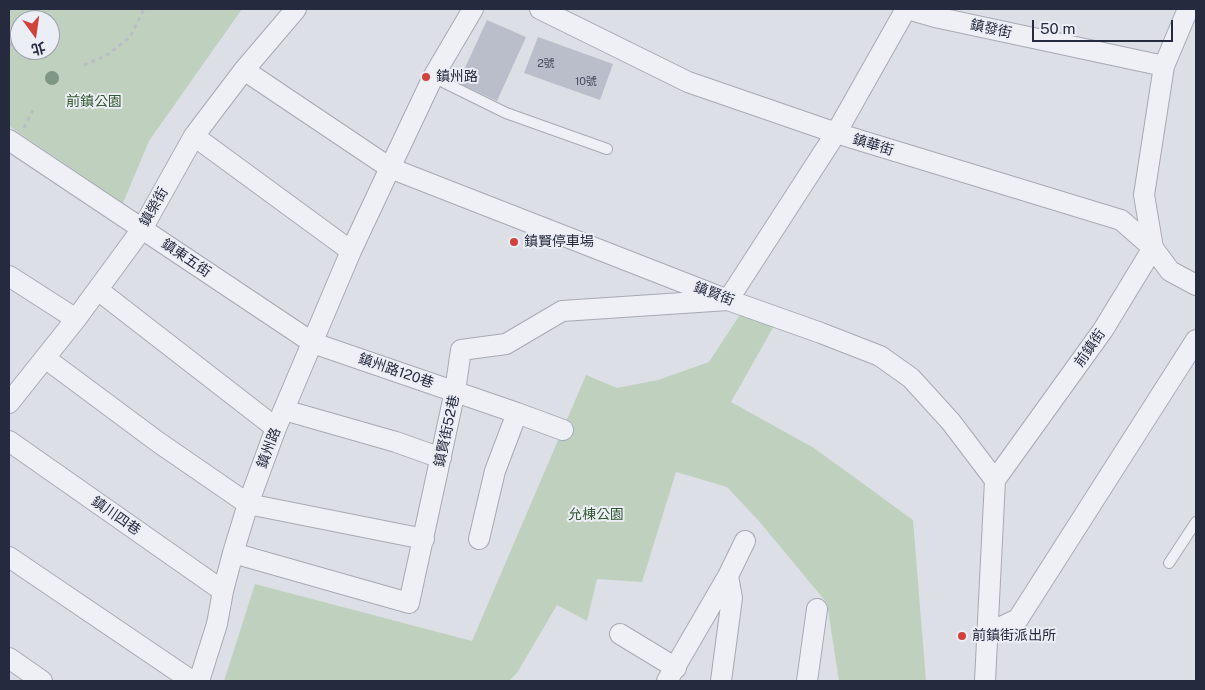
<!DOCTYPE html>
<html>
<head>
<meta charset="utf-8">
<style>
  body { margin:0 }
  #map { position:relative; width:1205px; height:690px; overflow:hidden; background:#dddfe7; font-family:"Public Sans","Noto Sans TC",sans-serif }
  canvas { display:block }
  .frame { position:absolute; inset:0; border:10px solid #262a3e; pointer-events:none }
  .north { position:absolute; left:10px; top:10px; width:50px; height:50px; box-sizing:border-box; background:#eceef5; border:1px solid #9da0ac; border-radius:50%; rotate:166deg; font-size:14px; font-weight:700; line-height:20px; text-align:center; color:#262a3e }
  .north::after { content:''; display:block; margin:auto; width:18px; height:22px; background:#d1423d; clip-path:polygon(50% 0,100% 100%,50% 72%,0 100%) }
  .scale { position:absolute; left:1032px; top:20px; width:141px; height:22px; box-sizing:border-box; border:2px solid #262a3e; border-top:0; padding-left:6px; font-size:15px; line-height:18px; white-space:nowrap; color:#262a3e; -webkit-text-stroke:4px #eceef5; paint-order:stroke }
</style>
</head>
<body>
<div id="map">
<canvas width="1205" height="690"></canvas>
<div class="frame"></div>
<div class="north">北</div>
<div class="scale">50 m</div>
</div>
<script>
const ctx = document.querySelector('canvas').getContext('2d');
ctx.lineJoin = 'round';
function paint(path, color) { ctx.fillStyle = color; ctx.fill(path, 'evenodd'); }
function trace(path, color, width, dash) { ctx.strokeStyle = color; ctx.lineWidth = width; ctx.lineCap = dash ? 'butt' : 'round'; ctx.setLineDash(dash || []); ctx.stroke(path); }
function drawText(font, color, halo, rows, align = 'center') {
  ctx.font = font + ' "Public Sans","Noto Sans TC",sans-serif'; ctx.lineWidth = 4; ctx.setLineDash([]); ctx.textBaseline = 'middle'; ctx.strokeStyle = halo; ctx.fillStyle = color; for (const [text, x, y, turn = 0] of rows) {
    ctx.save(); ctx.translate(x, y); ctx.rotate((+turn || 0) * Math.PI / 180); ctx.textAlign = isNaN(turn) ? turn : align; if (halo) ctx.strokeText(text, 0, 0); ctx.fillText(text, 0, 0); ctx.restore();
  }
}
paint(new Path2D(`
  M 9,9 L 242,9 L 149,141 L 123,203 L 9,126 ZM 20,20 L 50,20 L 50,50 L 20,50 Z
  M 741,313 L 774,326 L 731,402 L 814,448 L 913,520 L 926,681 L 839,681 L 827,603 L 758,520 L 727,487 L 676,472 L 642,582 L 597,579 L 587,621 L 557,605 L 517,673 L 509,681 L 224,681 L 255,584 L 472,641 L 586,375 L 617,388 L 658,380 L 709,362 Z`), '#bfd1be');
paint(new Path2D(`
  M 487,20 L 526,37 L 497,101 L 458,83 Z
  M 538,37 L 613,64 L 600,100 L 524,73 Z`), '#babdca');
const service = new Path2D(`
  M 433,77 L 506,113 L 607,149
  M 1169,563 L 1196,522`);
const minor = new Path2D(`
  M 540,9 L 688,82 L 836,133 L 1121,220 L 1153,248 L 1170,271 L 1196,285
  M 907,9 L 935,17 L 1164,66
  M 244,70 L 390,168 L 728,300 L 821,333 L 880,356 L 911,378 L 951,422 L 995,480
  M 194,136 L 351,251
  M 9,140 L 313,343 L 517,413 L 563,430
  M 9,276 L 76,319
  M 98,290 L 276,428
  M 45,358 L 158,442 L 248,504 L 424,539
  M 9,403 L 76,319 L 142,229 L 194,136 L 244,70 L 296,9
  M 284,410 L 396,442 L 441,458
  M 9,441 L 223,591
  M 479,539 L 495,471 L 517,413
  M 233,553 L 409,603 L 455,391 L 461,350 L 506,344 L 562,311 L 728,300 L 836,133 L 906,9
  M 9,557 L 192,681
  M 988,633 L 1018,619 L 1196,340
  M 620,634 L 676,668
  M 9,658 L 42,681
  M 199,681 L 217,624 L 223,591 L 233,553 L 248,504 L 276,428 L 351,251 L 390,168 L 433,77 L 473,9
  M 667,681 L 728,576 L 745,541
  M 721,681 L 732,598 L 728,576
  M 807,681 L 817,609
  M 985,681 L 995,480 L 1103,330 L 1153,248 L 1144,195 L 1164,66 L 1188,9`);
trace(service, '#a6a9b4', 12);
trace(minor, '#a6a9b4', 22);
trace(new Path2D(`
  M 9,43 L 26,54
  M 84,65 L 107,55 L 130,37 L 144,9
  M 24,128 L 33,110`), '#bbbdc5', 3, [4, 4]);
trace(service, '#eff0f5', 10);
trace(minor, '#eff0f5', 20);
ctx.fillStyle = '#809684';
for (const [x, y] of [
  [52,78]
]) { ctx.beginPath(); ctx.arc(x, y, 7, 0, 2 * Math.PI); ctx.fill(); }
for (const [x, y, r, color] of [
  [426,77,5,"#d1423d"],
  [514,242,5,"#d1423d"],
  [962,636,5,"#d1423d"]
]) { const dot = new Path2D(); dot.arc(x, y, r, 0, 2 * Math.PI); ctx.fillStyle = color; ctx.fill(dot); trace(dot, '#eceef5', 2); }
drawText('11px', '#4b4f61', null, [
  ["2號",546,64],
  ["10號",586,82]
]);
drawText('14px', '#262a3e', '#eceef5', [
  ["鎮發街",991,29,12],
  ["鎮華街",873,145,17],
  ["鎮榮街",154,207,-60],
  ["鎮東五街",186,258,34],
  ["鎮賢街",714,294,21],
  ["前鎮街",1090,348,-55],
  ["鎮州路120巷",396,371,19],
  ["鎮賢街52巷",447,431,-78],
  ["鎮州路",269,448,-69],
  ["鎮川四巷",116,516,35]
]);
drawText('14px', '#262a3e', '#eceef5', [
  ["鎮州路",436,77],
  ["鎮賢停車場",524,242],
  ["前鎮街派出所",972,636]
], 'left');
drawText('14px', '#335a33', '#eceef5', [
  ["前鎮公園",94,102],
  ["允棟公園",596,515]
]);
</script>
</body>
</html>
